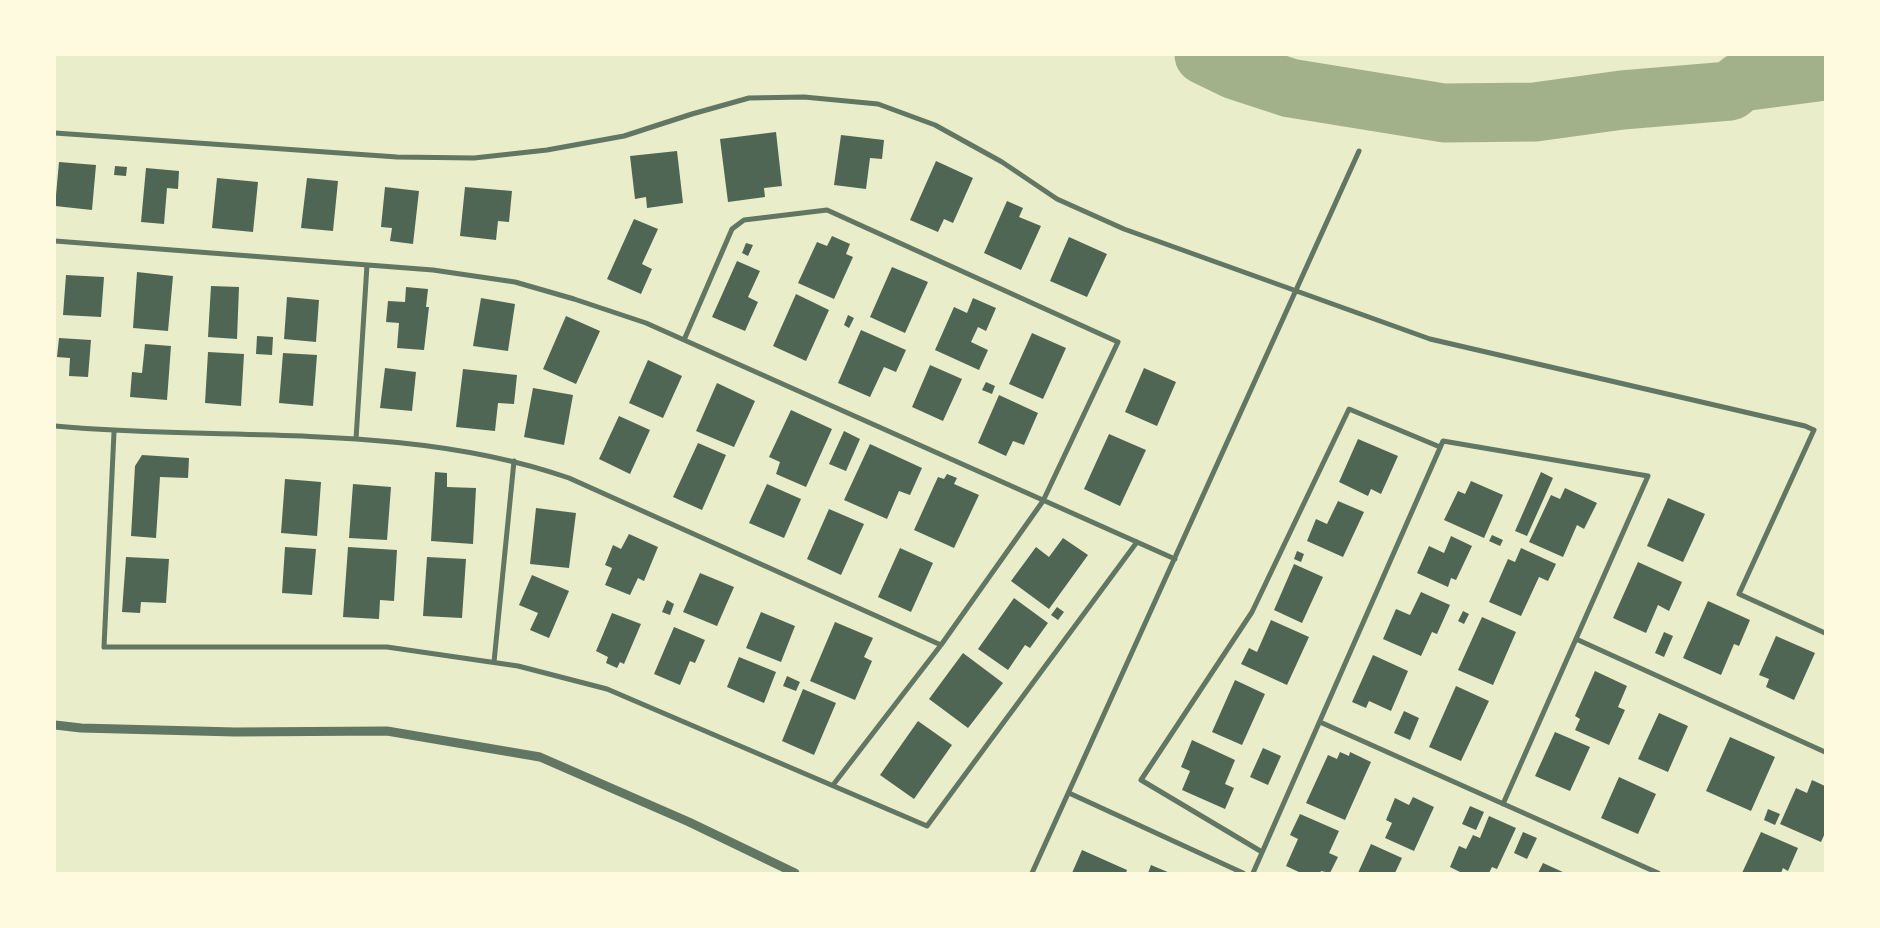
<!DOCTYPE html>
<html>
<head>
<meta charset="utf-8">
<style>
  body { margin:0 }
  #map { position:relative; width:1880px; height:928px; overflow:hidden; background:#e9edc9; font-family:Figtree,sans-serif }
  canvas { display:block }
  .frame { position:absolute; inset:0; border:56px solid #fefae0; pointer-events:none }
</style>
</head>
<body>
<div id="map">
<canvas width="1880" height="928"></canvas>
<div class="frame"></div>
</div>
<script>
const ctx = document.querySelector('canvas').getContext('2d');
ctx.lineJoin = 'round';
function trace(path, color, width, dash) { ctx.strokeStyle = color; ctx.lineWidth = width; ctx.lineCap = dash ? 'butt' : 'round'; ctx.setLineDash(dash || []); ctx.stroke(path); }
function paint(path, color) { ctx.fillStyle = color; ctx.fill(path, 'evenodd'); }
trace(new Path2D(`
  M 1204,55 L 1235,70 L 1290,88 L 1444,113 L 1535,112 L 1622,100 L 1730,91 L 1741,82 L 1825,71`), '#a3b18a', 59);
paint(new Path2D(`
  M 776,132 L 782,186 L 764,188 L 765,197 L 728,202 L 720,139 Z
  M 841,135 L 884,140 L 882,159 L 870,158 L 866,189 L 834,185 Z
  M 677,151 L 683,203 L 647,208 L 646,197 L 635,199 L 630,156 Z
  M 936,161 L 973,178 L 953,223 L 944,219 L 938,232 L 910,220 Z
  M 59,162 L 96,165 L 92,210 L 55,206 Z
  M 115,166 L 127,167 L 126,176 L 114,175 Z
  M 146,168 L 179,171 L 178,189 L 167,188 L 164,224 L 141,222 Z
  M 217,178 L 258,182 L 253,232 L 212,228 Z
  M 307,178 L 338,181 L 333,231 L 301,228 Z
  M 385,187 L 419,191 L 413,244 L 390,241 L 392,228 L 381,227 Z
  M 465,187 L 512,191 L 509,222 L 498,221 L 496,240 L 460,236 Z
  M 1007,201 L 1023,208 L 1019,217 L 1041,226 L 1021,270 L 984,253 Z
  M 634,219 L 658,229 L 642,264 L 652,269 L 641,294 L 607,279 Z
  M 832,236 L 850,244 L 846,254 L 853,257 L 834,299 L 798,283 L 817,242 L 827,246 Z
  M 1069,237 L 1107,254 L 1087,297 L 1050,281 Z
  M 746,243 L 753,245 L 748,256 L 742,253 Z
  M 737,261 L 760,271 L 748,297 L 758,302 L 745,331 L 712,317 Z
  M 892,267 L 928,282 L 905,333 L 870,317 Z
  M 137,272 L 173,276 L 168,331 L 133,328 Z
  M 66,275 L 104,277 L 101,317 L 63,315 Z
  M 211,286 L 239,287 L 237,339 L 208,337 Z
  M 406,287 L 428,289 L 426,307 L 429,307 L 424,350 L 397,348 L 399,323 L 386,322 L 388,301 L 405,302 Z
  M 796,294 L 829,310 L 806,361 L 773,346 Z
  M 287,297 L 319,300 L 316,342 L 284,339 Z
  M 481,298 L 515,304 L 508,351 L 473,346 Z
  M 973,298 L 996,308 L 986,331 L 978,327 L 971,342 L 988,350 L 979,370 L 935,350 L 954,307 L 967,313 Z
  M 848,315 L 854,318 L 849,328 L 844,325 Z
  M 566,316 L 600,331 L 576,384 L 543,369 Z
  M 861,330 L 906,350 L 896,372 L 884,367 L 870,397 L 838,383 Z
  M 1032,333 L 1066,348 L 1043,399 L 1009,384 Z
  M 257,336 L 273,337 L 272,355 L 256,354 Z
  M 59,338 L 91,340 L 88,377 L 69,376 L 70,358 L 57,357 Z
  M 145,344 L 171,346 L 167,400 L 130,397 L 132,372 L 142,373 Z
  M 208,352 L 244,354 L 241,406 L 205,403 Z
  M 283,353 L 317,355 L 313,406 L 279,403 Z
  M 648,360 L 682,376 L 663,418 L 629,403 Z
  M 930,365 L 962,379 L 943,421 L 912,407 Z
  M 385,368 L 416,372 L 412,411 L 380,408 Z
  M 1144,368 L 1176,382 L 1157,426 L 1125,412 Z
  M 463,369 L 517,375 L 514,404 L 498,403 L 495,431 L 456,427 Z
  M 986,382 L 995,386 L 992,394 L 982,390 Z
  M 717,383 L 755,401 L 734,447 L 696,431 Z
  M 533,388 L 573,395 L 564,445 L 524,437 Z
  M 999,395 L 1038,413 L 1024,445 L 1013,441 L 1006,456 L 978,443 Z
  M 791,410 L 832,429 L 806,487 L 776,474 L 780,462 L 769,457 Z
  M 619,416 L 650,430 L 630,474 L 599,459 Z
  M 844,431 L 860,439 L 846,471 L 829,464 Z
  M 1109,434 L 1146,450 L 1120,506 L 1084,489 Z
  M 1358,439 L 1398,456 L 1381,494 L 1371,489 L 1368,496 L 1339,482 Z
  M 698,443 L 726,455 L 702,510 L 673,497 Z
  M 870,444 L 922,468 L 910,495 L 899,491 L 887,519 L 844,500 Z
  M 142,455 L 189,458 L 188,478 L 160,477 L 156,538 L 131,536 L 135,466 Z
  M 435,472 L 447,473 L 447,487 L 476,488 L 473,544 L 431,541 Z
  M 1541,472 L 1553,478 L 1527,536 L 1515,531 Z
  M 947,474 L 957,478 L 954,484 L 979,495 L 954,548 L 914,530 L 938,477 L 944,479 Z
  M 285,479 L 321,482 L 317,536 L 281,533 Z
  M 1471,481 L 1503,495 L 1484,538 L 1444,520 L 1458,491 L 1465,494 Z
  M 353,484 L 391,487 L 387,540 L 349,538 Z
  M 767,484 L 801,499 L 784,538 L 749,523 Z
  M 1565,488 L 1597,503 L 1584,529 L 1577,525 L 1563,557 L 1529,542 L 1551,495 L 1560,499 Z
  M 1668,498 L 1705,514 L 1683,562 L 1647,546 Z
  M 1338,501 L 1364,512 L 1343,557 L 1307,541 L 1316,519 L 1327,524 Z
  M 536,508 L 576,513 L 569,568 L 530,564 Z
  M 829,509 L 864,524 L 841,575 L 807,559 Z
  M 629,534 L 658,547 L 644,581 L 638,578 L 630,595 L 605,585 L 612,568 L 605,565 L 613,545 L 621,549 Z
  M 1492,535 L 1503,540 L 1500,546 L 1489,541 Z
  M 1451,536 L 1472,546 L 1456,580 L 1451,578 L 1448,587 L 1417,573 L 1429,546 L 1444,553 Z
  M 1063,538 L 1088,555 L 1049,609 L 1011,581 L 1036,547 L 1049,557 Z
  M 285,547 L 316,549 L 312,595 L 282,593 Z
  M 348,547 L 397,550 L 394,601 L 380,600 L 379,619 L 343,617 Z
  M 900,548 L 933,563 L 911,612 L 878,597 Z
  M 1521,548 L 1556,564 L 1548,581 L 1539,577 L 1521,616 L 1489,602 L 1508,559 L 1515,562 Z
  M 1297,551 L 1304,554 L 1301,562 L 1294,559 Z
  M 126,557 L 169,559 L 166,603 L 141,602 L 140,613 L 122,612 Z
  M 427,557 L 466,559 L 462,618 L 423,616 Z
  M 1638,562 L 1682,582 L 1669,611 L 1658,605 L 1646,633 L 1613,618 Z
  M 1294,564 L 1323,577 L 1302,623 L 1274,610 Z
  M 700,573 L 734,587 L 717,626 L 683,612 Z
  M 532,575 L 569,591 L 549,638 L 530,630 L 538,613 L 519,605 Z
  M 1421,592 L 1450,605 L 1437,634 L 1432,632 L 1421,656 L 1383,639 L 1396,609 L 1410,615 Z
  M 1014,598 L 1048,623 L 1030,648 L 1025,645 L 1008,670 L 978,649 Z
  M 667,600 L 674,604 L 670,615 L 662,612 Z
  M 1708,601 L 1750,620 L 1739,646 L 1734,644 L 1721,675 L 1683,658 Z
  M 1057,607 L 1064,612 L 1058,620 L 1051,615 Z
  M 1463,611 L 1469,614 L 1464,624 L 1458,621 Z
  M 761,612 L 795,626 L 781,662 L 746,648 Z
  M 612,613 L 641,624 L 624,664 L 620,662 L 617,668 L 606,663 L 608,657 L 596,651 Z
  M 1482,617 L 1516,632 L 1493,685 L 1458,670 Z
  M 1271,620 L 1309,637 L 1287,685 L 1241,664 L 1249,648 L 1257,652 Z
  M 835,622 L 873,638 L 864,657 L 872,661 L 855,700 L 810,681 Z
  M 674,627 L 705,640 L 695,663 L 690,661 L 680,685 L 654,674 Z
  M 1664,632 L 1673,636 L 1664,657 L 1655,653 Z
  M 1776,636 L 1815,653 L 1794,700 L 1766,687 L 1769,679 L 1759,675 Z
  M 963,653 L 1003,683 L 968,728 L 929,699 Z
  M 1373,655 L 1408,671 L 1391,711 L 1369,701 L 1366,708 L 1352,702 Z
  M 739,657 L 776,672 L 764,703 L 727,687 Z
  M 1595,671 L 1627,686 L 1618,707 L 1625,710 L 1609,745 L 1575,730 L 1580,719 L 1575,716 Z
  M 787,676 L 800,682 L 796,691 L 783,686 Z
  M 1235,680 L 1265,694 L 1242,745 L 1212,732 Z
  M 1456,686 L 1489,701 L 1461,761 L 1429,747 Z
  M 803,689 L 836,703 L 814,755 L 782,741 Z
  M 1404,711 L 1419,718 L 1410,740 L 1394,733 Z
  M 1659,713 L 1688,726 L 1668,772 L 1638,759 Z
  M 918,721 L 952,745 L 914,799 L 880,775 Z
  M 1555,732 L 1590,747 L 1570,791 L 1535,776 Z
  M 1730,737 L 1775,757 L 1751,811 L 1706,791 Z
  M 1192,740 L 1235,760 L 1225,784 L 1234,788 L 1225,809 L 1182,790 L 1190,771 L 1181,767 Z
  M 1263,748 L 1281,756 L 1268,785 L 1250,777 Z
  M 1340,752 L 1349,756 L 1350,752 L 1371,762 L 1345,820 L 1306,803 L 1328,755 L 1337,759 Z
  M 1619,777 L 1656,794 L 1638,834 L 1601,818 Z
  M 1812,780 L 1825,786 L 1825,833 L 1821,842 L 1780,824 L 1796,788 L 1807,793 Z
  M 1413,797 L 1434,807 L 1414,851 L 1385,838 L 1392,823 L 1386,820 L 1395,798 L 1409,805 Z
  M 1470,806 L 1484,812 L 1476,830 L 1462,824 Z
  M 1768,809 L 1780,814 L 1775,825 L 1764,820 Z
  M 1300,814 L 1339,831 L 1329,853 L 1338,857 L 1330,873 L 1321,871 L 1320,873 L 1301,873 L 1286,866 L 1298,839 L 1290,835 Z
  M 1489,816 L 1516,828 L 1497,869 L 1492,867 L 1489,873 L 1462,873 L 1450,867 L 1459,846 L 1466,849 L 1473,835 L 1480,838 Z
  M 1523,832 L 1537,838 L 1527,859 L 1514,853 Z
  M 1761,832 L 1798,848 L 1788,871 L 1783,868 L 1781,873 L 1742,873 Z
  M 1371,844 L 1402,858 L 1395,873 L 1358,873 Z
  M 1082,850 L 1127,870 L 1126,873 L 1072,873 Z
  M 1543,863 L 1565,873 L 1538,873 Z
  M 1151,865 L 1170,873 L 1148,873 Z`), '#4f6655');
trace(new Path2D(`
  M 55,133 L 397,157 L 474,158 L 547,150 L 624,136 L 692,114 L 749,98 L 804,97 L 878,104 L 935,125 L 1002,162 L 1057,199 L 1124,229 L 1430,339 L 1805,426 L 1814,430 L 1739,594 L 1825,633
  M 55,241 L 433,270 L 515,282 L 574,299 L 646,323 L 1175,559
  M 684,340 L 732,229 L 744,220 L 827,210 L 1118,342 L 1043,501 L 941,645 L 833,785
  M 55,426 C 225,442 405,421 569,478 L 941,645
  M 114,432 L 104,647 L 387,647 L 518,666 L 607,689 L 927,826 L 1137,542
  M 356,439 L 367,265
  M 1576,639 L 1825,752
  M 494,662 L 514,461
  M 1320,722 L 1658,873
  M 1069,793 L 1243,873
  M 1262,852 L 1141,780 L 1252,612 L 1349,409 L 1440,447
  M 1032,873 L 1359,151
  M 1253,873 L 1443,441 L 1648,476 L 1503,804`), '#617663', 5);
trace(new Path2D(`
  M 55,725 L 81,728 L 235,732 L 387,731 L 540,757 L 689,822 L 795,873`), '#617663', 9);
</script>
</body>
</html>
